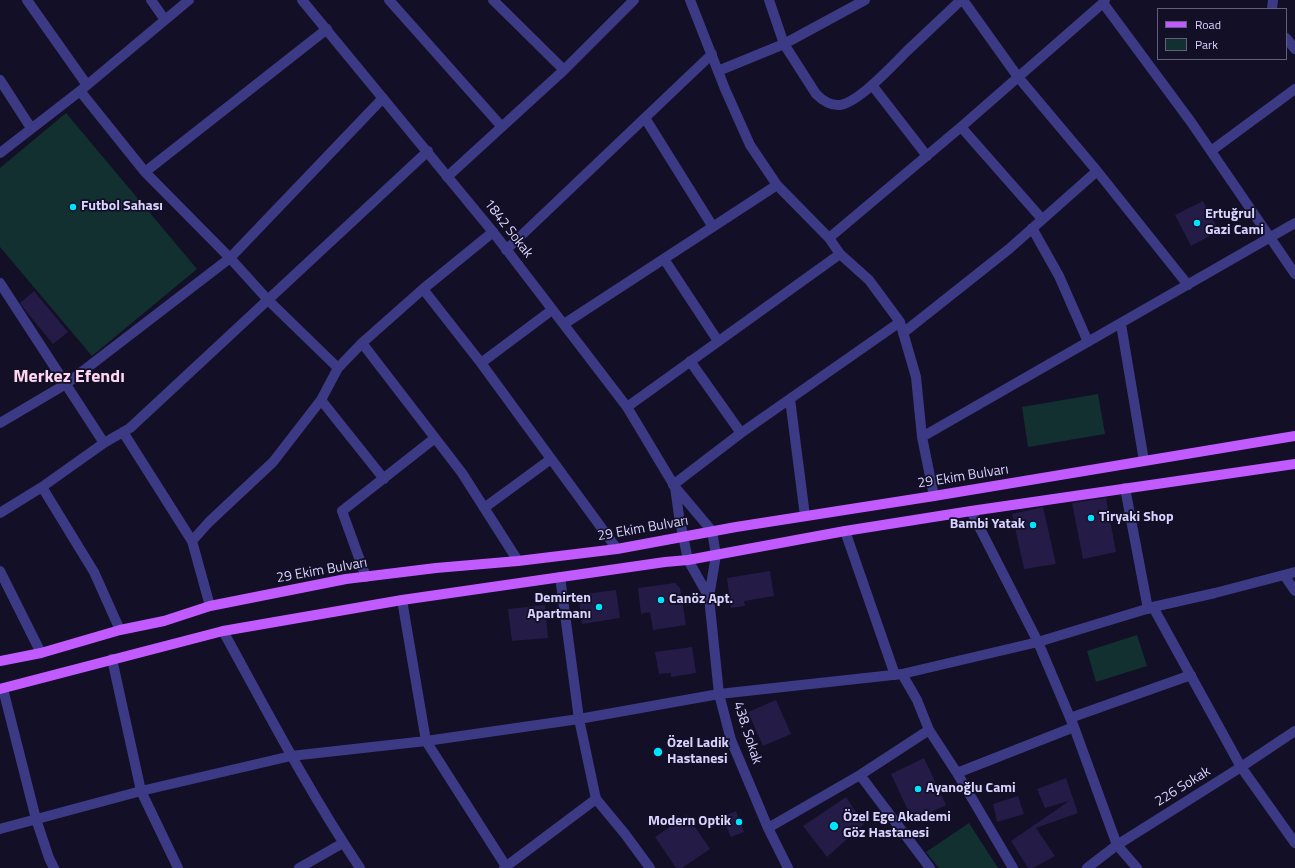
<!DOCTYPE html>
<html>
<head>
<meta charset="utf-8">
<style>
  body { margin:0 }
  #map { position:relative; width:1295px; height:868px; overflow:hidden; background:#130f26; font-family:"Titillium Web",sans-serif }
  canvas { display:block }
  .legend { position:absolute; left:1157px; top:8px; width:130px; height:52px; box-sizing:border-box; background:#130f26; border:1px solid #625e7d; margin:0; padding:5px 7px; list-style:none; font-size:12px; color:#d9d4ff }
  .legend li { display:flex; align-items:center; gap:8px; height:20px }
  .legend b { width:20px; border:1px solid #625e7d }
</style>
</head>
<body>
<div id="map">
<canvas width="1295" height="868"></canvas>
<ul class="legend">
<li><b style="height:5px;background:#c25bff"></b>Road</li>
<li><b style="height:11px;background:#12302f"></b>Park</li>
</ul>
</div>
<script>
const ctx = document.querySelector('canvas').getContext('2d');
ctx.lineJoin = 'round';
function paint(path, color) { ctx.fillStyle = color; ctx.fill(path, 'evenodd'); }
function trace(path, color, width, dash) { ctx.strokeStyle = color; ctx.lineWidth = width; ctx.lineCap = dash ? 'butt' : 'round'; ctx.setLineDash(dash || []); ctx.stroke(path); }
function drawText(font, color, halo, rows, align = 'center') {
  ctx.font = font + ' "Titillium Web",sans-serif'; ctx.lineWidth = 3.5; ctx.setLineDash([]); ctx.textBaseline = 'middle'; ctx.strokeStyle = halo; ctx.fillStyle = color; for (const [text, x, y, turn = 0] of rows) {
    ctx.save(); ctx.translate(x, y); ctx.rotate((+turn || 0) * Math.PI / 180); ctx.textAlign = isNaN(turn) ? turn : align; if (halo) ctx.strokeText(text, 0, 0); ctx.fillText(text, 0, 0); ctx.restore();
  }
}
paint(new Path2D(`
  M 66,113 L 197,269 L 92,356 L 0,247 L 0,168 Z
  M 1098,394 L 1105,434 L 1028,447 L 1022,407 Z
  M 1137,635 L 1147,666 L 1096,682 L 1087,651 Z
  M 969,823 L 998,868 L 939,868 L 926,852 Z`), '#12302f');
paint(new Path2D(`
  M 1203,201 L 1219,231 L 1191,246 L 1175,215 Z
  M 34,291 L 68,332 L 53,344 L 29,315 L 20,303 Z
  M 1106,498 L 1116,552 L 1083,559 L 1072,503 Z
  M 1043,507 L 1056,564 L 1024,569 L 1012,514 Z
  M 770,571 L 774,596 L 744,601 L 745,606 L 731,608 L 727,578 Z
  M 675,583 L 680,588 L 686,625 L 653,630 L 650,612 L 641,614 L 638,588 Z
  M 616,590 L 620,618 L 582,624 L 578,595 Z
  M 545,605 L 548,638 L 512,641 L 508,609 Z
  M 692,647 L 696,673 L 671,677 L 671,673 L 659,674 L 655,652 Z
  M 776,700 L 791,734 L 763,746 L 748,712 Z
  M 924,758 L 946,805 L 913,821 L 891,774 Z
  M 1066,778 L 1078,813 L 1036,828 L 1055,856 L 1033,868 L 1028,868 L 1011,841 L 1069,801 L 1045,808 L 1037,789 Z
  M 1018,796 L 1024,814 L 997,822 L 993,804 Z
  M 846,797 L 864,824 L 827,857 L 803,826 Z
  M 736,811 L 744,832 L 731,837 L 722,817 Z
  M 687,815 L 710,849 L 682,868 L 676,868 L 655,837 Z`), '#241b47');
trace(new Path2D(`
  M 27,0 L 87,85
  M 151,0 L 165,20
  M 389,0 L 502,127
  M 493,0 L 564,70
  M 690,0 L 725,89 L 750,145 L 777,185 L 829,238 L 840,254 L 869,280 L 900,322 L 916,377 L 922,437 L 934,496
  M 769,0 L 784,44 L 816,94 C 823,101 830,106 840,105 C 859,102 893,65 907,51 C 925,34 943,17 961,0
  M 963,0 L 1018,77 L 1097,171 L 1188,285
  M 1103,3 L 1191,122 L 1295,274
  M 1272,9 L 1273,0
  M 1286,38 L 1295,49
  M 718,71 L 784,44 L 865,0
  M 0,80 L 31,128
  M 872,85 L 927,156
  M 80,91 L 145,172 L 230,258 L 268,300 L 338,368
  M 645,118 L 713,227
  M 961,127 L 1042,219
  M 1211,151 L 1295,89
  M 0,153 L 80,91 L 189,0
  M 145,172 L 327,29
  M 447,177 L 564,70 L 634,0
  M 1032,228 L 1059,276 L 1088,342
  M 829,238 L 961,127 L 1103,3 L 1105,0
  M 506,250 L 712,54
  M 664,259 L 718,341
  M 0,283 L 104,443
  M 423,289 L 481,363 L 617,549
  M 564,324 L 777,185
  M 1121,324 L 1144,461
  M 903,333 L 1009,249 L 1097,171
  M 362,343 L 462,473 L 518,561
  M 690,361 L 741,433
  M 481,363 L 552,310
  M 790,399 L 805,516
  M 321,400 L 384,479
  M 627,407 L 840,254
  M 0,423 L 66,384 L 230,258 L 383,98
  M 123,432 L 192,541
  M 922,437 L 1295,223
  M 673,485 L 741,433 L 900,322
  M 42,487 L 94,572 L 120,630
  M 1125,488 L 1148,609
  M 484,508 L 551,459
  M 971,511 L 1038,642 L 1074,727 L 1117,845 L 1137,868
  M 0,513 L 42,487 L 104,443 L 130,428 L 428,151
  M 845,531 L 895,675
  M 0,571 L 41,653
  M 1284,575 L 1295,591
  M 366,577 L 342,511 L 435,438
  M 560,577 L 579,719 L 596,799 L 625,834 L 650,868
  M 709,597 L 719,694 L 731,740 L 768,828 L 788,868
  M 402,600 L 426,741 L 507,868
  M 210,606 L 192,541 L 209,522 L 273,462 L 321,400 L 338,368 L 362,343 L 423,289 L 493,232
  M 1153,607 L 1241,767 L 1295,843
  M 223,631 C 267,711 309,792 360,868
  M 112,659 L 141,791 L 178,868
  M 902,674 L 917,700 L 929,730 L 957,773 L 1013,868
  M 3,689 L 36,819 L 49,858 L 54,868
  M 1070,718 L 1191,675
  M 957,773 L 1074,727
  M 860,775 L 930,868
  M 768,828 L 860,775 L 929,730
  M 0,829 L 141,791 L 291,756 L 426,741 L 579,719 L 719,694 L 902,674 L 1038,642 L 1153,607 L 1215,593 L 1295,572
  M 299,868 L 343,843
  M 504,868 L 596,799`), '#3d3a85', 10);
trace(new Path2D(`
  M 302,0 L 493,232 L 627,407 L 675,487 L 712,531 L 716,555 L 709,597
  M 675,487 L 679,516 L 688,560 L 709,597
  M 1087,868 L 1117,845 L 1241,767 L 1295,731`), '#3d3a85', 10);
trace(new Path2D(`
  M 0,661 L 41,653 L 120,630 L 164,621 L 210,606 L 346,579 L 436,568 L 518,561 L 617,549 L 736,527 L 934,496 L 1295,436
  M 0,689 L 223,631 L 402,600 L 665,562 L 688,560 L 845,531 L 971,511 L 1295,464`), '#c25bff', 10);
for (const [x, y, r, color] of [
  [73,207,4,"#00e5ff"],
  [1197,223,4,"#00e5ff"],
  [1091,518,4,"#00e5ff"],
  [1033,525,4,"#00e5ff"],
  [661,600,4,"#00e5ff"],
  [599,607,4,"#00e5ff"],
  [658,752,5,"#00e5ff"],
  [918,789,4,"#00e5ff"],
  [739,822,4,"#00e5ff"],
  [834,826,5,"#00e5ff"]
]) { const dot = new Path2D(); dot.arc(x, y, r, 0, 2 * Math.PI); ctx.fillStyle = color; ctx.fill(dot); trace(dot, '#130f26', 1.5); }
drawText('bold 14px', '#d9d4ff', '#130f26', [
  ["Futbol Sahası",81,207],
  ["Ertuğrul",1205,215],
  ["Gazi Cami",1205,231],
  ["Tiryaki Shop",1099,518],
  ["Bambi Yatak",1025,525,"right"],
  ["Demirten",591,599,"right"],
  ["Apartmanı",591,615,"right"],
  ["Canöz Apt.",669,600],
  ["Özel Ladik",667,744],
  ["Hastanesi",667,760],
  ["Ayanoğlu Cami",926,789],
  ["Özel Ege Akademi",843,818],
  ["Göz Hastanesi",843,834],
  ["Modern Optik",731,822,"right"]
], 'left');
drawText('14px', '#d9d4ff', '#130f26', [
  ["1842 Sokak",508,229,52],
  ["29 Ekim Bulvarı",963,477,-9],
  ["29 Ekim Bulvarı",643,529,-10],
  ["29 Ekim Bulvarı",322,571,-10],
  ["438. Sokak",747,733,72],
  ["226 Sokak",1183,787,-32]
]);
drawText('bold 18px', '#ffd6f0', '#130f26', [
  ["Merkez Efendı",69,378]
]);
</script>
</body>
</html>
